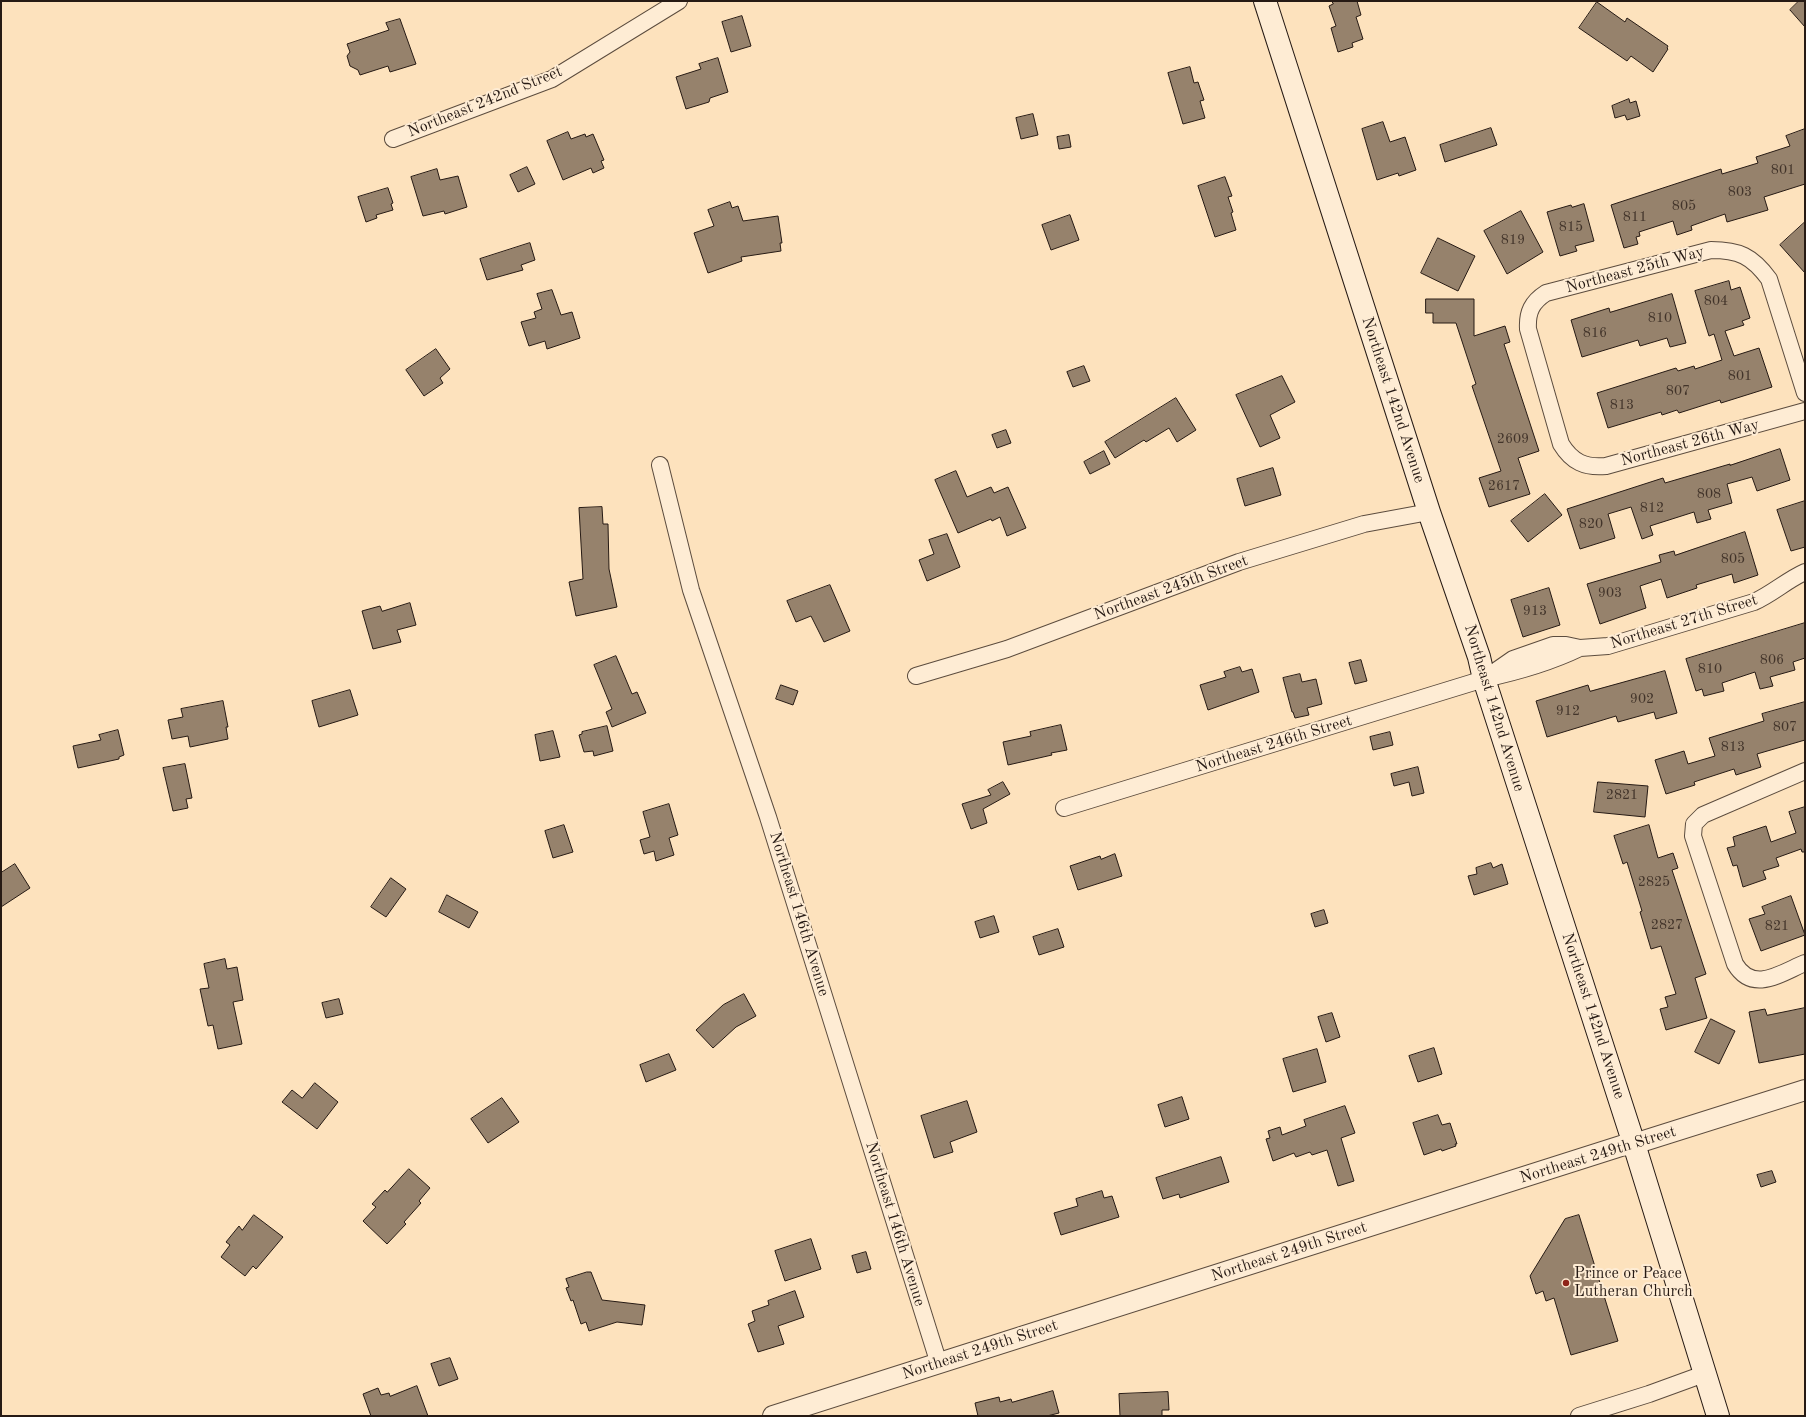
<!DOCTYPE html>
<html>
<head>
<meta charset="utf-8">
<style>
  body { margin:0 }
  #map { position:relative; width:1806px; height:1417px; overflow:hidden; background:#fde2bd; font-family:"Old Standard TT",serif }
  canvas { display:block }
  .frame { position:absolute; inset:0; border:2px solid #261a14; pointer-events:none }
</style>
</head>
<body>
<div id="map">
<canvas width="1806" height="1417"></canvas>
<div class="frame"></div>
</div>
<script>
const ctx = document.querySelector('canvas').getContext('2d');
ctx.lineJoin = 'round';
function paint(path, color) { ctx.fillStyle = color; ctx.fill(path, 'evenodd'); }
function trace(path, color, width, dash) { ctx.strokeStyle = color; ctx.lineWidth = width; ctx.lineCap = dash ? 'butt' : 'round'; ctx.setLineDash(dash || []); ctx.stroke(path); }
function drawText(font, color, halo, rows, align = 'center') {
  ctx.font = font + ' "Old Standard TT",serif'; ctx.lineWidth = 4; ctx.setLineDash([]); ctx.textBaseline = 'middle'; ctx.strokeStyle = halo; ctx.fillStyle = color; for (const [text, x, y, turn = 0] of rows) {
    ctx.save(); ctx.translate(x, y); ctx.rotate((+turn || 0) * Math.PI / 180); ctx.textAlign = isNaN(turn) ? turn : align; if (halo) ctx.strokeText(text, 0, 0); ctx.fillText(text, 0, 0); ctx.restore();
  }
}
const building = new Path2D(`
  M 1332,1 L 1357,1 L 1361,15 L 1356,17 L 1363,39 L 1352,43 L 1353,47 L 1338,52 L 1331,28 L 1336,26 L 1329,6 L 1333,4 Z
  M 1799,1 L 1805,1 L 1805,27 L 1790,10 Z
  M 1597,2 L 1625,22 L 1627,18 L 1668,46 L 1667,48 L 1668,49 L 1653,72 L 1631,56 L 1627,61 L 1579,28 Z
  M 742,16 L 751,46 L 731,52 L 722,22 Z
  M 400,19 L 416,64 L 390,72 L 388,66 L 360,75 L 358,70 L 350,66 L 347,56 L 350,52 L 347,44 L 389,30 L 386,23 Z
  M 718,58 L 728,92 L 710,98 L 709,102 L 686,109 L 676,77 L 701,69 L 699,64 Z
  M 1190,67 L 1194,83 L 1198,82 L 1204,100 L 1200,101 L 1205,118 L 1183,124 L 1168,73 Z
  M 1629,99 L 1630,103 L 1636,101 L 1640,116 L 1627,120 L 1625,115 L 1615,118 L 1612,106 Z
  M 1033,114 L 1038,135 L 1021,139 L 1016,118 Z
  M 1383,122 L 1390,142 L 1405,137 L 1416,170 L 1399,176 L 1398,173 L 1377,180 L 1362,129 Z
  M 1491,128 L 1497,145 L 1445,162 L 1440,145 Z
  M 1805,129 L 1805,184 L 1764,197 L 1768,210 L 1727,222 L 1725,214 L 1691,226 L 1692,230 L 1677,235 L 1673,221 L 1639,232 L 1640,236 L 1636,237 L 1638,244 L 1624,248 L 1611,205 L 1721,169 L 1722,174 L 1758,163 L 1756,157 L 1790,146 L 1786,136 Z
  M 568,132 L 571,139 L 585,134 L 586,137 L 593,134 L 604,160 L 601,161 L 604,168 L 593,173 L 591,168 L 563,180 L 547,141 Z
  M 1069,135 L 1071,147 L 1059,149 L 1057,137 Z
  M 527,167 L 535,184 L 518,192 L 510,175 Z
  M 437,169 L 440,180 L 458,176 L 467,207 L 445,214 L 444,211 L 423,216 L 411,177 Z
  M 1225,177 L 1232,196 L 1228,197 L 1233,212 L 1231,213 L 1236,230 L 1215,237 L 1198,186 Z
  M 388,188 L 393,203 L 391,204 L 393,210 L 376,215 L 377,218 L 366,222 L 358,197 Z
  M 730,202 L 732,208 L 738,206 L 743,221 L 778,216 L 782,243 L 780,243 L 781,251 L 741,257 L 742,261 L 708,273 L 694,233 L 714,226 L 708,210 Z
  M 1584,204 L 1594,241 L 1575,246 L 1577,251 L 1560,256 L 1547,212 L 1571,205 L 1572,207 Z
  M 1521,211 L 1543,252 L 1507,274 L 1484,231 Z
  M 1070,215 L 1079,240 L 1051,250 L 1042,225 Z
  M 1805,222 L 1805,273 L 1780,245 Z
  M 1438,238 L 1475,256 L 1458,291 L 1421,273 Z
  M 530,243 L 535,260 L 521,265 L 523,270 L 487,280 L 480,259 Z
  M 1729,281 L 1731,290 L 1740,287 L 1750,318 L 1742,321 L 1744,325 L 1725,331 L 1734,356 L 1759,348 L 1772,387 L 1721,403 L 1720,400 L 1679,413 L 1677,410 L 1662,415 L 1661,412 L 1608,428 L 1597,393 L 1676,368 L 1678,371 L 1694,366 L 1695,369 L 1722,360 L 1714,334 L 1709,336 L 1695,291 Z
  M 552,290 L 561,315 L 572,312 L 580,338 L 547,349 L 545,341 L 529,346 L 521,322 L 536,318 L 534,312 L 542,309 L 537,294 Z
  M 1672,294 L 1686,343 L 1670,347 L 1667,338 L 1640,346 L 1638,340 L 1582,357 L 1571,320 L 1609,308 L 1610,312 Z
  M 1426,299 L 1474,299 L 1474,336 L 1505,326 L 1510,342 L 1504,344 L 1539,451 L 1518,458 L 1530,494 L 1489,507 L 1479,478 L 1501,471 L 1472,386 L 1476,384 L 1456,323 L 1433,323 L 1433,313 L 1426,313 Z
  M 436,349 L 450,369 L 440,378 L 443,383 L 424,396 L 406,370 Z
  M 1084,366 L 1090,381 L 1073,387 L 1067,372 Z
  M 1282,376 L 1295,402 L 1270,415 L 1280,438 L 1260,447 L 1236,395 Z
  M 1176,398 L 1196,430 L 1177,442 L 1169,428 L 1146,442 L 1144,440 L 1115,458 L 1105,442 Z
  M 1006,430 L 1011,443 L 997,448 L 992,435 Z
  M 1780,449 L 1790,480 L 1757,491 L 1752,477 L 1727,484 L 1732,503 L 1708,510 L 1711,519 L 1697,523 L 1694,512 L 1650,526 L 1653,535 L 1642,539 L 1631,507 L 1608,514 L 1615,538 L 1580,549 L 1567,509 L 1663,478 L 1665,483 L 1730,464 L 1730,465 Z
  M 1104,451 L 1110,464 L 1090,474 L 1084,462 Z
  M 1273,468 L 1281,495 L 1245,506 L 1237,479 Z
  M 956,471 L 967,497 L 991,487 L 994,493 L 1008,487 L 1026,528 L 1007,536 L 1000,517 L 992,521 L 991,519 L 958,533 L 935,480 Z
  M 1545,494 L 1562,515 L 1528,542 L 1511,521 Z
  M 1805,501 L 1805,547 L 1791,551 L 1777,510 Z
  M 602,507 L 603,524 L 608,524 L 609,569 L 617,607 L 576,616 L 569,582 L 583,579 L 579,508 Z
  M 1745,532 L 1758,575 L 1734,583 L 1732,574 L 1696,585 L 1697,588 L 1667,598 L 1661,579 L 1640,586 L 1646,608 L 1600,624 L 1587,584 L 1661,562 L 1659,555 L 1674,551 L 1675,555 Z
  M 947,534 L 960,567 L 927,581 L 919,560 L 934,554 L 929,540 Z
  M 830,585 L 850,631 L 824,642 L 811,616 L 796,622 L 787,601 Z
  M 1549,588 L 1560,625 L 1523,637 L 1511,600 Z
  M 410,603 L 416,625 L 397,630 L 401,642 L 373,649 L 362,611 L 380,606 L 382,611 Z
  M 1805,623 L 1805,658 L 1793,662 L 1795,670 L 1770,677 L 1773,686 L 1760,689 L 1755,672 L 1722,683 L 1724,691 L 1704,696 L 1702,689 L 1696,691 L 1686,659 Z
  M 616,656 L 632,694 L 637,692 L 646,713 L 612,727 L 606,712 L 612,709 L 594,665 Z
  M 1361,660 L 1367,681 L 1355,684 L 1349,663 Z
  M 1240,667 L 1242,672 L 1252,669 L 1259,692 L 1208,710 L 1200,685 L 1226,677 L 1224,672 Z
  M 1665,671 L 1677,713 L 1656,719 L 1654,712 L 1618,722 L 1616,716 L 1547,737 L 1536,701 L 1588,685 L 1590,691 Z
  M 1300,674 L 1302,682 L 1316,679 L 1322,704 L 1307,708 L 1309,715 L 1295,718 L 1293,712 L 1292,712 L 1283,678 Z
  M 781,685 L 798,691 L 793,705 L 776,699 Z
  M 350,690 L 358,715 L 319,727 L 312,701 Z
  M 223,701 L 228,727 L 226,727 L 228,739 L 190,747 L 188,736 L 172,739 L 168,720 L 183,717 L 181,709 Z
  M 1805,702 L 1805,740 L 1757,754 L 1761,767 L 1736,775 L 1734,769 L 1694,782 L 1695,785 L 1666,794 L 1655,760 L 1684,751 L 1688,764 L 1715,756 L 1709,738 L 1764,721 L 1762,714 Z
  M 1061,725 L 1067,750 L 1051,753 L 1052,755 L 1008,765 L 1003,742 L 1031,736 L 1030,732 Z
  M 607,726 L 613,751 L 594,756 L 593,751 L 584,752 L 579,735 L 582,734 L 582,732 Z
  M 118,730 L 124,755 L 119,757 L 119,759 L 78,768 L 73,746 L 101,740 L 99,735 Z
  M 553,731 L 560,757 L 540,761 L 535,735 Z
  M 1390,732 L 1393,745 L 1373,750 L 1370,737 Z
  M 185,764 L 192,798 L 186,799 L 188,808 L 173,811 L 163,768 Z
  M 1418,767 L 1424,793 L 1412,796 L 1409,782 L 1394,786 L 1391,774 Z
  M 1003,782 L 1010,794 L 983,809 L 987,823 L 971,829 L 962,804 L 991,795 L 988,790 Z
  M 1598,782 L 1648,786 L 1645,817 L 1594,812 Z
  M 669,804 L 678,835 L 669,838 L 674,855 L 656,861 L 654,851 L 644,854 L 640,840 L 650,837 L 643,812 Z
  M 1805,807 L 1805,852 L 1802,852 L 1801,849 L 1776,858 L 1779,866 L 1763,871 L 1766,879 L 1743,887 L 1737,865 L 1733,866 L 1727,848 L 1735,846 L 1733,837 L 1766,826 L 1771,842 L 1796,833 L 1789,812 Z
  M 564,825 L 573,852 L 553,858 L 545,831 Z
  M 1649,825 L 1658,858 L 1673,853 L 1678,868 L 1672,870 L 1706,974 L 1695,978 L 1707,1018 L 1666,1030 L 1660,1009 L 1668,1007 L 1665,997 L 1676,994 L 1661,946 L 1651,949 L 1640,912 L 1642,911 L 1627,862 L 1623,864 L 1614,836 Z
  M 1115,854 L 1122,876 L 1078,890 L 1070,866 L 1100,856 L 1101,859 Z
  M 1491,863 L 1493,868 L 1502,864 L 1508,884 L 1474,895 L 1468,876 L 1477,874 L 1476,868 Z
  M 15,864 L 30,888 L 1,907 L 1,873 Z
  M 391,878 L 406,889 L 386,917 L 371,907 Z
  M 447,895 L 478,912 L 469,928 L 439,912 Z
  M 1791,896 L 1805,935 L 1761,951 L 1749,919 L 1765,914 L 1762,907 Z
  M 1324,910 L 1328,923 L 1315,927 L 1311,914 Z
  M 994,916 L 999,932 L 980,938 L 975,922 Z
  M 1058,929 L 1064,947 L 1039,955 L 1033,937 Z
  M 225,959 L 227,969 L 237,967 L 243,1000 L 233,1002 L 242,1044 L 218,1049 L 213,1025 L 208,1026 L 200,989 L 209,988 L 204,964 Z
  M 744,994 L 756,1016 L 736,1027 L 713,1048 L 696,1030 L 723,1005 Z
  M 339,999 L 343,1014 L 326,1018 L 322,1003 Z
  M 1805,1008 L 1805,1054 L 1759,1063 L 1749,1012 L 1765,1009 L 1767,1015 Z
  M 1332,1013 L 1340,1037 L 1326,1042 L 1318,1017 Z
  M 1711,1019 L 1735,1031 L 1719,1064 L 1695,1052 Z
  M 1434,1048 L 1442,1074 L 1418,1082 L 1409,1056 Z
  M 1317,1049 L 1326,1082 L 1293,1092 L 1283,1059 Z
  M 669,1054 L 676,1070 L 646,1082 L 640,1065 Z
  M 315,1083 L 338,1102 L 317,1129 L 282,1102 L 292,1090 L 302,1098 Z
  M 1182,1097 L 1189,1119 L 1165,1127 L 1158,1105 Z
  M 502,1098 L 519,1122 L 488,1143 L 471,1119 Z
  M 967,1101 L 977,1132 L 950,1142 L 953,1152 L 934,1158 L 921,1116 Z
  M 1345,1106 L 1355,1133 L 1341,1138 L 1354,1181 L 1338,1186 L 1327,1150 L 1312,1155 L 1310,1152 L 1296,1157 L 1294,1153 L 1273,1161 L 1266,1139 L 1270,1138 L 1268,1131 L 1280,1127 L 1282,1135 L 1306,1126 L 1304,1120 Z
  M 1438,1115 L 1442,1125 L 1450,1123 L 1457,1144 L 1455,1144 L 1456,1146 L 1442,1151 L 1441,1149 L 1424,1155 L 1413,1123 Z
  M 1221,1157 L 1229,1182 L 1180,1198 L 1179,1194 L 1163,1199 L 1156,1178 Z
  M 409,1169 L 430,1188 L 419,1201 L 421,1203 L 404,1222 L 406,1224 L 387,1244 L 363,1221 L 376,1207 L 372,1204 L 385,1190 L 387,1192 Z
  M 1772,1171 L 1776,1182 L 1761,1187 L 1757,1175 Z
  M 1102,1191 L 1104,1198 L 1112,1196 L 1119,1217 L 1061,1235 L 1054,1213 L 1078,1206 L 1076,1199 Z
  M 254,1215 L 283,1237 L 256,1269 L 253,1266 L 245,1276 L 221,1257 L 230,1245 L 226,1242 L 239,1226 L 242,1230 Z
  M 1579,1215 L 1618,1341 L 1571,1355 L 1554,1298 L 1546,1301 L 1543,1291 L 1536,1294 L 1530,1276 L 1565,1219 Z
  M 811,1239 L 821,1269 L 785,1281 L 775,1251 Z
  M 866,1252 L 871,1269 L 857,1273 L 852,1256 Z
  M 587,1272 L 591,1272 L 602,1300 L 645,1305 L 642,1325 L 617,1322 L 589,1331 L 586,1322 L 581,1324 L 573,1300 L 571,1301 L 566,1288 L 569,1287 L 566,1279 Z
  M 795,1291 L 804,1317 L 778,1326 L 784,1344 L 758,1352 L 748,1324 L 755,1321 L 752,1311 L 769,1305 L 768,1301 Z
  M 450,1358 L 458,1379 L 439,1386 L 431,1364 Z
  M 417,1386 L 428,1416 L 371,1416 L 363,1394 L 378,1388 L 381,1395 L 389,1393 L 390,1396 Z
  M 1053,1391 L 1059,1413 L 1047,1416 L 978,1416 L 975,1403 L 999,1397 L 1000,1402 L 1011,1399 L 1012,1402 Z
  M 1168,1392 L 1169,1410 L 1162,1410 L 1162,1416 L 1120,1416 L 1119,1394 Z`);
paint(building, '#96826c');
trace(building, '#261a14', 1);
const minor = new Path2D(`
  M 393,139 L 552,79 L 679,1
  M 1805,393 L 1769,279 C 1752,256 1739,250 1711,250 L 1546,293 C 1532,302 1527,312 1528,329 L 1561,444 C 1572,462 1585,468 1606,466 L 1805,411
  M 660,465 L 691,590 L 768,817 L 939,1364
  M 1490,675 L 1513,659 L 1553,645 L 1566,645 L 1580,648 L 1608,646 L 1754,602 C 1772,594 1787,580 1805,572
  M 916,676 L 1007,649 L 1239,562 L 1364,524 L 1429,512
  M 1805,771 L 1703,815 L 1694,824 L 1693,836 L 1735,964 C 1753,994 1781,973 1805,963
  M 1064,808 L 1484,679 C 1517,672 1549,663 1580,648
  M 1579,1416 L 1649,1394 L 1704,1374`);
const tertiary = new Path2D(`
  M 773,1416 L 1621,1146 L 1634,1144 L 1805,1090`);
const secondary = new Path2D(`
  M 1265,1 L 1429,512 L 1479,657 L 1484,679 L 1634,1144 L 1718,1416`);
trace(minor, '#5c4c3e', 18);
trace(tertiary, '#5c4c3e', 22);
trace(secondary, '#261a14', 24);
trace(minor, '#feecd4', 16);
trace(tertiary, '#feecd4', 20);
trace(secondary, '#feecd4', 22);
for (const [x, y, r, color] of [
  [1566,1283,4,"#8f2418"]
]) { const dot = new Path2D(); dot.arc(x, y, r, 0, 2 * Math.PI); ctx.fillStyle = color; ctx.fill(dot); trace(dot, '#feecd4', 1.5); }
drawText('14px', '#42342a', null, [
  ["801",1783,170],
  ["803",1740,192],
  ["805",1684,206],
  ["811",1635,217],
  ["815",1571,227],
  ["819",1513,240],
  ["804",1716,301],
  ["810",1660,318],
  ["816",1595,333],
  ["801",1740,376],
  ["807",1678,391],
  ["813",1622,405],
  ["2609",1513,439],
  ["2617",1504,486],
  ["808",1709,494],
  ["812",1652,508],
  ["820",1591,524],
  ["805",1733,559],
  ["903",1610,593],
  ["913",1535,611],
  ["806",1772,660],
  ["810",1710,669],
  ["902",1642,699],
  ["912",1568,711],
  ["807",1785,727],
  ["813",1733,747],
  ["2821",1622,795],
  ["2825",1654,882],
  ["2827",1667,925],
  ["821",1777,926]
]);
drawText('16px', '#261a14', '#feecd4', [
  ["Northeast 242nd Street",485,102,-22],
  ["Northeast 25th Way",1635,270,-15],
  ["Northeast 142nd Avenue",1393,400,72],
  ["Northeast 26th Way",1690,443,-15],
  ["Northeast 245th Street",1171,588,-20],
  ["Northeast 27th Street",1684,622,-17],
  ["Northeast 142nd Avenue",1494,708,73],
  ["Northeast 246th Street",1274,744,-17],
  ["Northeast 146th Avenue",799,914,73],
  ["Northeast 142nd Avenue",1593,1016,72],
  ["Northeast 249th Street",1598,1155,-17],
  ["Northeast 146th Avenue",895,1224,73],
  ["Northeast 249th Street",1289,1252,-18],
  ["Northeast 249th Street",980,1350,-18]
]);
drawText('16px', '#261a14', '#feecd4', [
  ["Prince or Peace",1574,1274],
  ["Lutheran Church",1574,1292]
], 'left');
</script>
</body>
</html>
